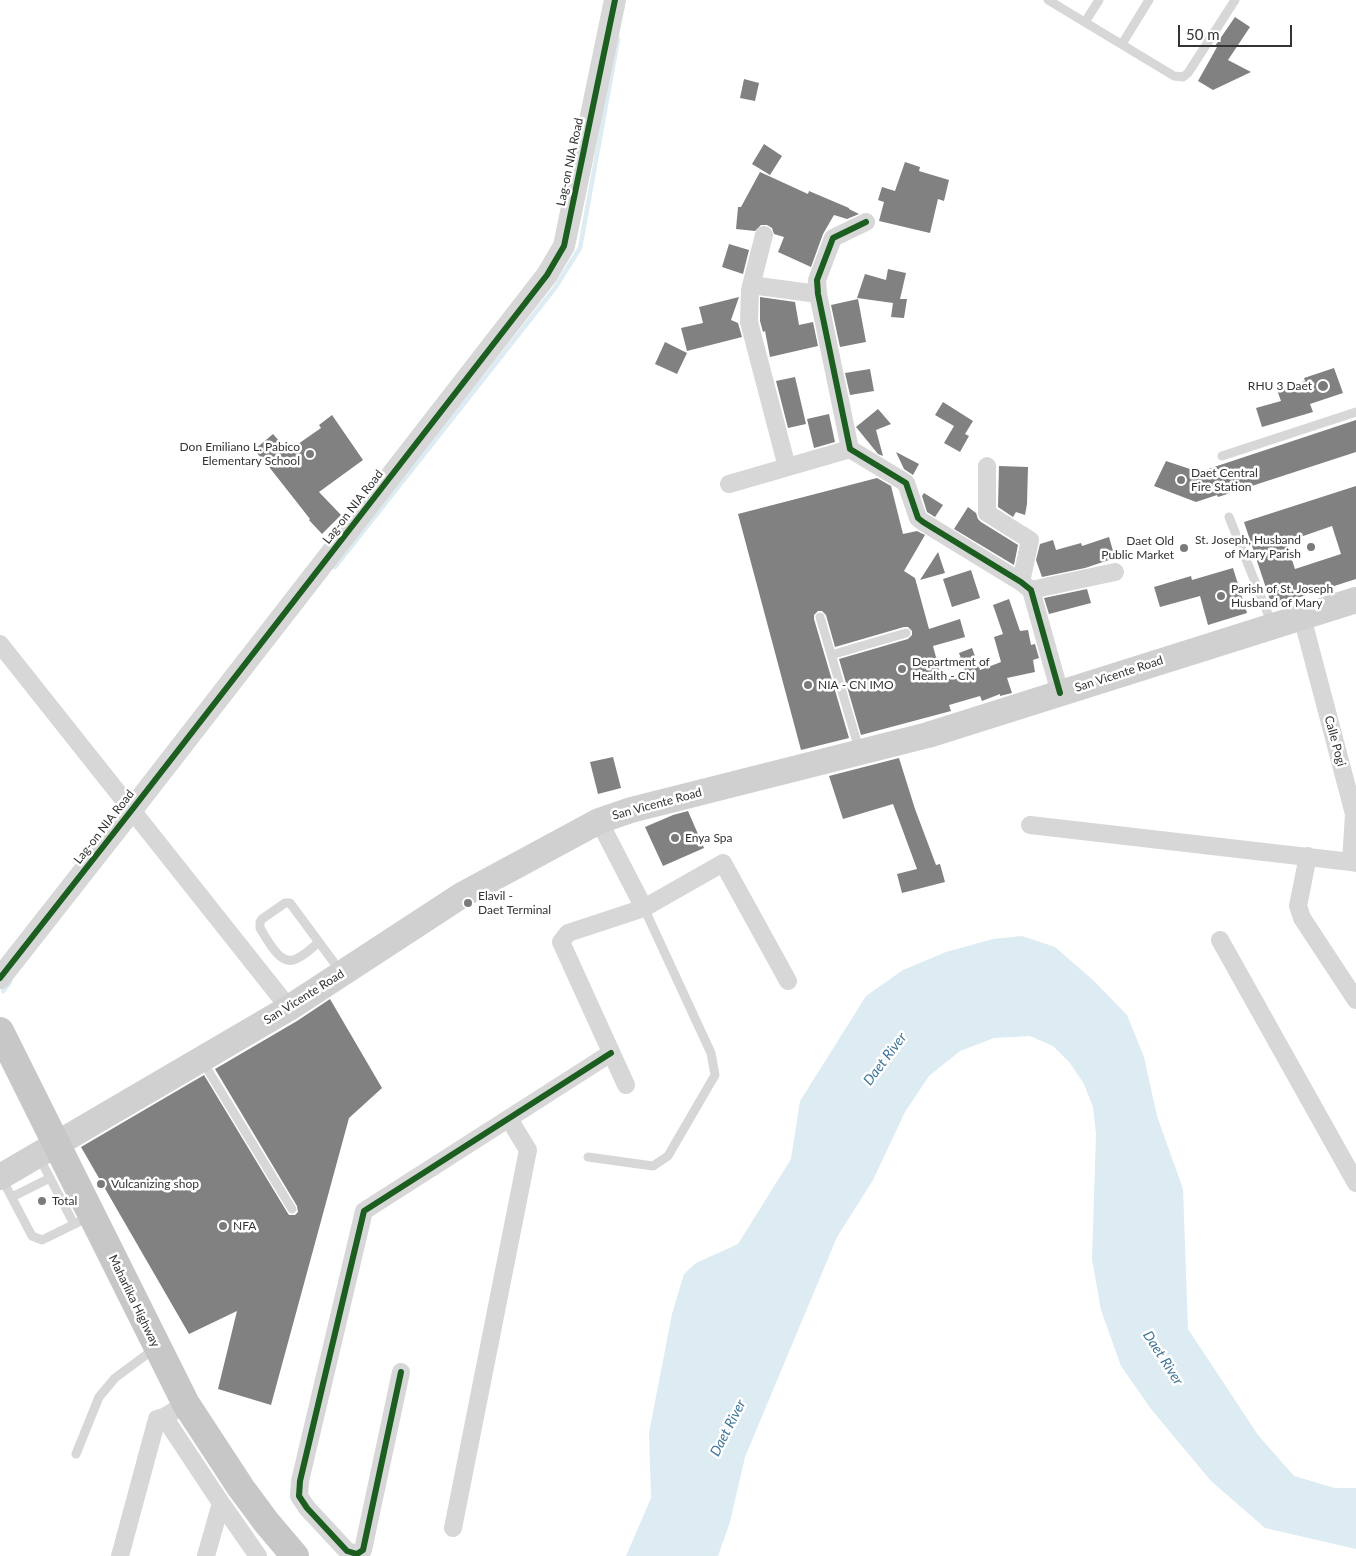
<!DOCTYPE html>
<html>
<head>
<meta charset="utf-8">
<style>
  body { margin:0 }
  #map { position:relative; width:1356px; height:1556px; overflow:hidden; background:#fff; font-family:Lato,sans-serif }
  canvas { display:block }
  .scale { position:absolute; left:1178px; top:25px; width:114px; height:22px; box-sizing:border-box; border:2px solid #333; border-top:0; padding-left:6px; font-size:15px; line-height:18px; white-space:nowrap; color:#333; -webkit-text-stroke:4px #fff; paint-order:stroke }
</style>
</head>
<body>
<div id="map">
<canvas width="1356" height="1556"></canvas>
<div class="scale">50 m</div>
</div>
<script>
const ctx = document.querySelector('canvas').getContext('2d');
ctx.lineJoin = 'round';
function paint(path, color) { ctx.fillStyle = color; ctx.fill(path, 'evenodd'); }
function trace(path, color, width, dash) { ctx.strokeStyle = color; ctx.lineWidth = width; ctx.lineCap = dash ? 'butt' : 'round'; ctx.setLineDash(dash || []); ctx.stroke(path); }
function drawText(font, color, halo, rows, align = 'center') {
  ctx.font = font + ' Lato,sans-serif'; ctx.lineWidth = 5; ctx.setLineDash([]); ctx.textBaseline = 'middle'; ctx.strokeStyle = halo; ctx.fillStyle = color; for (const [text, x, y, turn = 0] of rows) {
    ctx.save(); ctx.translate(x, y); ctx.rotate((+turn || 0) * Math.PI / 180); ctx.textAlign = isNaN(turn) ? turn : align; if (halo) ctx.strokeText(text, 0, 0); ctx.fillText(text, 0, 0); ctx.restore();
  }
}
paint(new Path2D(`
  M 1022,936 L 1055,947 L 1093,980 L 1127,1015 L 1144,1057 L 1157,1116 L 1183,1189 L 1188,1329 L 1258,1435 L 1294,1476 L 1335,1488 L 1356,1488 L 1356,1549 L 1265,1528 L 1211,1481 L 1151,1409 L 1121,1366 L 1101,1310 L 1092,1259 L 1096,1134 L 1093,1107 L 1084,1084 L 1070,1063 L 1053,1046 L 1030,1036 L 994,1038 L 960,1051 L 929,1076 L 905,1112 L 873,1180 L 837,1237 L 745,1457 L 730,1522 L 718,1556 L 626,1556 L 651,1498 L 649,1433 L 672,1314 L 684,1274 L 696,1263 L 738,1244 L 791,1159 L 800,1101 L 866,996 L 903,970 L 946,952 L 993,939 Z`), '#ddebf3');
trace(new Path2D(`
  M 335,567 L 555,288 L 580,248 L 618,39
  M 3,991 L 10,982`), '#ddebf3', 4.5);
paint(new Path2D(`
  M 1235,17 L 1250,27 L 1228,60 L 1251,72 L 1213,90 L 1198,81 L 1217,47 L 1215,46 Z
  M 744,79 L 759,83 L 755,101 L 740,98 Z
  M 764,144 L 782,156 L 770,175 L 752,164 Z
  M 905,162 L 920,167 L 919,171 L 949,180 L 944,201 L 938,199 L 930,233 L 879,221 L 884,202 L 878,200 L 882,187 L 895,191 Z
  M 760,172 L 808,194 L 809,191 L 849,208 L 849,209 L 859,214 L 847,219 L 834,215 L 823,234 L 811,267 L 778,252 L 784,237 L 774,234 L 772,228 L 767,225 L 761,225 L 755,231 L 736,229 L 738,207 L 741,207 Z
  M 729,244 L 749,250 L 743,274 L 722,267 Z
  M 888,269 L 906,273 L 900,299 L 907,299 L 904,318 L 891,317 L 893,303 L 857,298 L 865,274 L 886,280 Z
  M 739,297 L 731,320 L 738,323 L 742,337 L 687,351 L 681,328 L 703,323 L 699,307 Z
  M 760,297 L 795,302 L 799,325 L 813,322 L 818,346 L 770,357 L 765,331 L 763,332 L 760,321 Z
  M 858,299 L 866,342 L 840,347 L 831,305 Z
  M 665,342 L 687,353 L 677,374 L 655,364 Z
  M 1334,368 L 1343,393 L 1310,404 L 1313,412 L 1262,427 L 1256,408 L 1281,401 L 1277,390 L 1305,381 L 1304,378 Z
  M 870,369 L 874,391 L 850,395 L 845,373 Z
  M 795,377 L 806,424 L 788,428 L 776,381 Z
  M 943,402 L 973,421 L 965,434 L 969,436 L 960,452 L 944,443 L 954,426 L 935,415 Z
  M 878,409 L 891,424 L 876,430 L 883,456 L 878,454 L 856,427 Z
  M 829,414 L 835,442 L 814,448 L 807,419 Z
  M 332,415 L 363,460 L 319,492 L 341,515 L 322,534 L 309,520 L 310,519 L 266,463 L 254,450 L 273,434 L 288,451 L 321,428 L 319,425 Z
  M 1356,420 L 1356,452 L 1218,497 L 1217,495 L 1196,502 L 1154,486 L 1166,461 L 1199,472 Z
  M 896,452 L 919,464 L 913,475 L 904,469 Z
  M 999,466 L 1028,467 L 1027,504 L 1025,515 L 1016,512 L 1013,517 L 998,507 Z
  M 877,478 L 891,486 L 903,534 L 917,531 L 925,535 L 904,571 L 915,578 L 929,629 L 960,619 L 965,637 L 933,646 L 942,680 L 966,673 L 959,653 L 972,648 L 980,670 L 1001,662 L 994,637 L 1003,634 L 993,605 L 1009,599 L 1020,631 L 1028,630 L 1031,645 L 1035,644 L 1039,658 L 1033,660 L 1035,672 L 1007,678 L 1012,693 L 1000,696 L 1000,694 L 982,701 L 980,696 L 949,705 L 951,711 L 861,735 L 839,659 L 908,639 L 912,635 L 912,631 L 908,627 L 904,627 L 835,647 L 826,615 L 822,611 L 818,611 L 814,615 L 814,619 L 849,738 L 801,750 L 738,514 Z
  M 1356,486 L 1356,579 L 1272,606 L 1244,522 ZM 1332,526 L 1341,554 L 1295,569 L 1286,542 Z
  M 924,493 L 943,505 L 935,517 L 927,512 L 922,496 Z
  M 968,507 L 976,513 L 978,519 L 981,522 L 1018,545 L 1014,565 L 954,529 Z
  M 1109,537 L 1115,558 L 1085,568 L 1042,577 L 1036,560 L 1040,544 L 1053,540 L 1056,550 L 1081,543 L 1082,546 Z
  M 938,552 L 945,573 L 920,580 Z
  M 1233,568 L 1247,613 L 1208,625 L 1200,596 L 1160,607 L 1154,587 L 1191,576 L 1192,580 Z
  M 971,570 L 980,598 L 952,607 L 943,579 Z
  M 1087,589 L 1091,603 L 1049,614 L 1044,598 Z
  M 613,757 L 621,788 L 598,794 L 590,762 Z
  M 899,758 L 915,809 L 936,865 L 940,864 L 945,882 L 902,893 L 897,874 L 917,869 L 893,804 L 843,819 L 829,776 Z
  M 688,811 L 704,848 L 663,866 L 645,827 L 673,815 Z
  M 330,999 L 382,1088 L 349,1118 L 271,1405 L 218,1389 L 237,1311 L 189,1334 L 81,1147 L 204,1075 L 287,1212 L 289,1215 L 295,1215 L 298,1212 L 297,1206 L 215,1069 L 297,1021 Z`), '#818181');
trace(new Path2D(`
  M 1048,0 L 1174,76 L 1183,77 L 1188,73 L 1235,0
  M 1085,22 L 1099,0
  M 1122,44 L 1149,0
  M 1222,456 L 1356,412
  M 1229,517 L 1272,624
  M 820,617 L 859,749
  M 831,655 L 906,633
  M 319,942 C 312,948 304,956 296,959 C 280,967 267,939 260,928 L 260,922 L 262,919 L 285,903 L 290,903 L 341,972
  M 203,1062 L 292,1209
  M 39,1157 L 74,1224
  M 588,1157 L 653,1166 L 668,1156 L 715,1075 L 711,1053 L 644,908
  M 2,1179 L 32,1236 L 42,1240 L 89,1217
  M 12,1197 L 50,1178
  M 76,1454 L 99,1397 L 115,1378 L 154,1349`), '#d7d7d7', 9);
trace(new Path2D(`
  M 866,222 L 833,238 L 817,280 L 818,294 L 850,449 L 906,483 L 918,518 L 923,522 L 1021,582 L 1031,590 L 1060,693
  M 764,235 L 750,290 L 749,322 L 787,467
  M 751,285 L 818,294
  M 987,466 L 987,513 L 1030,540 L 1021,582
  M 729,484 L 850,449
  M 1031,590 L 1115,572
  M 1302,617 L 1354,814 L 1351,862 L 1356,863
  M 0,644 L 289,1008
  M 599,821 L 644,908
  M 1030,825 L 1351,862
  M 1308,856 L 1298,906 L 1302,918 L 1356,1000
  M 1220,940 L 1356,1183
  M 626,1085 L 561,942 L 568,933 L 644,908 L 723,863 L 788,981
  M 401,1372 L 363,1550 L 357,1554 L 347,1551 L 307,1508 L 299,1496 L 300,1481 L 364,1211 L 611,1053
  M 164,1417 L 221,1503 L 206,1556
  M 221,1503 L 258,1556
  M 453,1528 L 528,1150 L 509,1119
  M 120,1556 L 157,1419 L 164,1417 L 186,1404`), '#d7d7d7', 18);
trace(new Path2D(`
  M 0,978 L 131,811 L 547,275 L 564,246 L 615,0`), '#d7d7d7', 22);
trace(new Path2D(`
  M 0,1177 L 289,1008 L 462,895 L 599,821 L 631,810 L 928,735 L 1356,600`), '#d0d0d0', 26);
trace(new Path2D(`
  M 0,1031 L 186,1404 L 241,1488 L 267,1523 L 295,1556`), '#c7c7c7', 28);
trace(new Path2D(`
  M 866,222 L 833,238 L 817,280 L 818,294 L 850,449 L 906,483 L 918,518 L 923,522 L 1021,582 L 1031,590 L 1060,693
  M 0,978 L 131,811 L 547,275 L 564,246 L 615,0
  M 401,1372 L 363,1550 L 357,1554 L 347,1551 L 307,1508 L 299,1496 L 300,1481 L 364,1211 L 611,1053`), '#1b5e20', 6);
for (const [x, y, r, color] of [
  [1323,386,6,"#7a7a7a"],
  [310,454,5,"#7a7a7a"],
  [1181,480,5,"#7a7a7a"],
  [1311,547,5,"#7a7a7a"],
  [1184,548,5,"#7a7a7a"],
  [1221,596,5,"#7a7a7a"],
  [902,669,5,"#7a7a7a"],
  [808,685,5,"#7a7a7a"],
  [675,838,5,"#7a7a7a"],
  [468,903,5,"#7a7a7a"],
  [101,1184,5,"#7a7a7a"],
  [42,1201,5,"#7a7a7a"],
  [223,1226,5,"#7a7a7a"]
]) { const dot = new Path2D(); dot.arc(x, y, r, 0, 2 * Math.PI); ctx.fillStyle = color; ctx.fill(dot); trace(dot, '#fff', 2); }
drawText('12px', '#333', '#fff', [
  ["Lag-on NIA Road",570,162,-78],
  ["Lag-on NIA Road",353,507,-52],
  ["San Vicente Road",1119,674,-18],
  ["Calle Pogi",1335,741,75],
  ["San Vicente Road",657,804,-15],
  ["Lag-on NIA Road",104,827,-52],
  ["San Vicente Road",304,997,-32],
  ["Maharlika Highway",134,1301,64]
]);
drawText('12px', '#333', '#fff', [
  ["RHU 3 Daet",1312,386,"right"],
  ["Don Emiliano L. Pabico",300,447,"right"],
  ["Elementary School",300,461,"right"],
  ["Daet Central",1191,473],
  ["Fire Station",1191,487],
  ["St. Joseph, Husband",1301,540,"right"],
  ["of Mary Parish",1301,554,"right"],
  ["Daet Old",1174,541,"right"],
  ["Public Market",1174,555,"right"],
  ["Parish of St. Joseph",1231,589],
  ["Husband of Mary",1231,603],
  ["Department of",912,662],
  ["Health - CN",912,676],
  ["NIA - CN IMO",818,685],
  ["Enya Spa",685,838],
  ["Elavil -",478,896],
  ["Daet Terminal",478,910],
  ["Vulcanizing shop",111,1184],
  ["Total",52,1201],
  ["NFA",233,1226]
], 'left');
drawText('italic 14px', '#3f7597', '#fff', [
  ["Daet River",885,1059,-53],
  ["Daet River",1163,1358,57],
  ["Daet River",728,1428,-63]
]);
</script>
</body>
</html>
